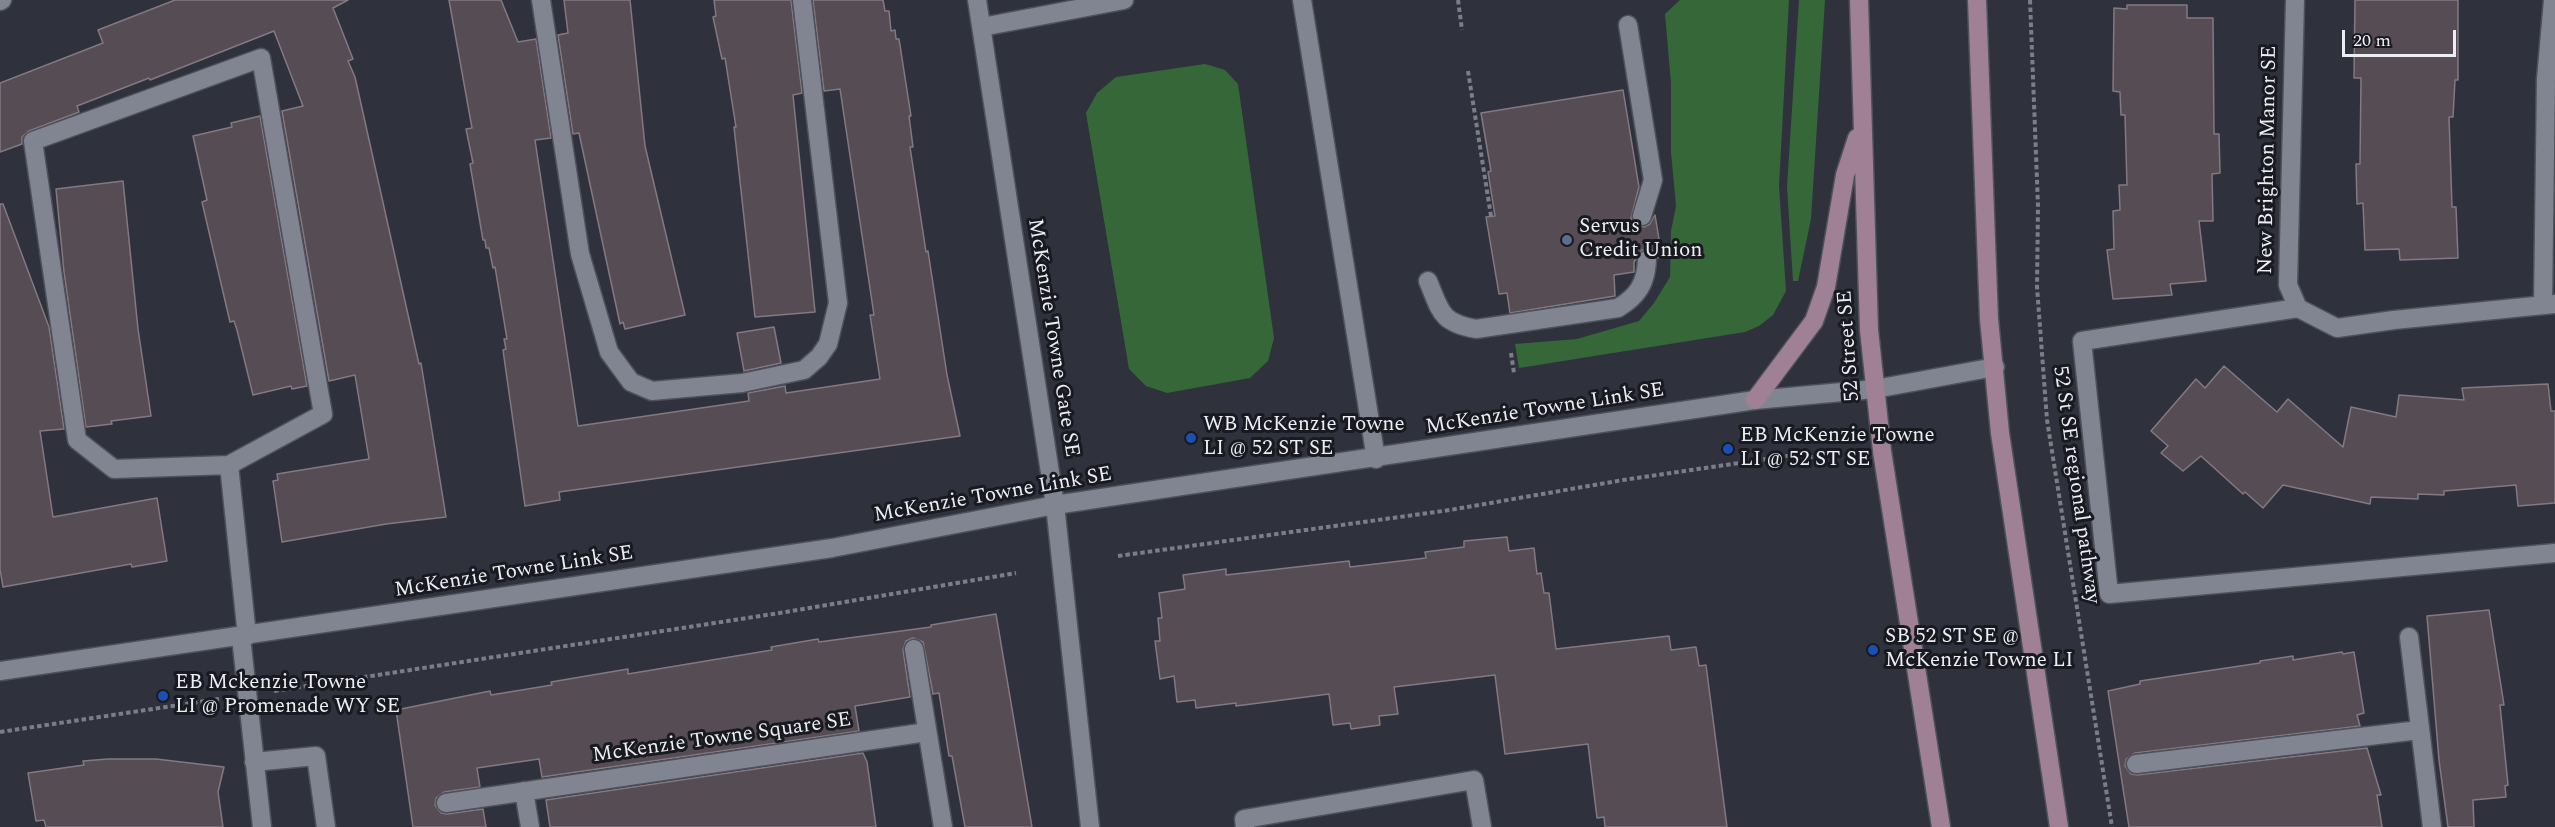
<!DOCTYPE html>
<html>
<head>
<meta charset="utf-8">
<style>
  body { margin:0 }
  #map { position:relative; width:2555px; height:827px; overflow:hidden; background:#2f323d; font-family:Spectral,serif }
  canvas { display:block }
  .scale { position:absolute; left:2342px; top:30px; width:114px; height:27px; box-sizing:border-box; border:3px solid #eceef5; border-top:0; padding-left:8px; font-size:18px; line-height:21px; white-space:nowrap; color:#eceef5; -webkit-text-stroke:4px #191a1f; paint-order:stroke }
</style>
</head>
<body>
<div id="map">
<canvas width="2555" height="827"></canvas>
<div class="scale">20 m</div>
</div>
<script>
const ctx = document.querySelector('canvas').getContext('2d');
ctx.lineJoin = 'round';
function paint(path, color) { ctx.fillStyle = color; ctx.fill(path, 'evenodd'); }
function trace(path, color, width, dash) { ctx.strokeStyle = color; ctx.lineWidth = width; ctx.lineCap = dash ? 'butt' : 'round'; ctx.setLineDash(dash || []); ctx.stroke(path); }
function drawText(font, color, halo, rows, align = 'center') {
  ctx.font = font + ' Spectral,serif'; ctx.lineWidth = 6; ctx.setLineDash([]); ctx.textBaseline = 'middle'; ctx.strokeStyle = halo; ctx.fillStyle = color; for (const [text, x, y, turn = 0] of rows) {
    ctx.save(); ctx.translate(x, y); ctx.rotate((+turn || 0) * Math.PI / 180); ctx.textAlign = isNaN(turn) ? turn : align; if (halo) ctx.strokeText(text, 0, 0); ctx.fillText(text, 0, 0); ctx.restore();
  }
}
paint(new Path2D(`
  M 1680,0 L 1789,0 L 1779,186 L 1786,291 L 1773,315 L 1759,326 L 1745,332 L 1519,368 L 1515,344 L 1577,339 L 1639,321 L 1654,303 L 1670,277 L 1671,231 L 1676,206 L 1671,152 L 1671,83 L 1665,14 Z
  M 1799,0 L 1825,0 L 1811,219 L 1798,281 L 1793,281 L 1787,187 Z
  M 1205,64 L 1225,70 L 1238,84 L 1274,338 L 1268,361 L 1250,378 L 1167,393 L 1146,386 L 1129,369 L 1086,113 L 1097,93 L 1116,77 Z`), '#366738');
const building = new Path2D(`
  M 175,0 L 348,0 L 333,8 L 353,59 L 348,61 L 355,77 L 419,364 L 421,363 L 446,517 L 386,524 L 282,542 L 273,481 L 278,480 L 277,474 L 369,459 L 355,375 L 329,381 L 282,111 L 303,106 L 274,31 L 150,80 L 149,78 L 77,106 L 79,112 L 29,131 L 22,137 L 22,144 L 0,152 L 0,83 L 103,43 L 98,30 Z
  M 449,0 L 501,0 L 518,42 L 536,39 L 551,138 L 535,140 L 578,426 L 749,401 L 748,393 L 785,386 L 786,393 L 880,379 L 870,315 L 874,315 L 840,89 L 824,91 L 813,0 L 883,0 L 885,11 L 889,11 L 891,31 L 895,30 L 896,39 L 899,39 L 911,116 L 909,116 L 913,147 L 910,147 L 926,252 L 928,251 L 947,375 L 960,436 L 559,492 L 560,500 L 525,506 L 503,350 L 506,349 L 504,339 L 507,339 L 495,267 L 493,268 L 489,248 L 486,248 L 485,240 L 483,240 L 470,164 L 473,163 L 466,129 L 472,128 Z
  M 564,0 L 630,0 L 645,146 L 685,315 L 625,329 L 623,322 L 620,324 L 579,133 L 573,134 L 558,35 L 568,33 Z
  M 714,0 L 791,0 L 802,93 L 793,95 L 815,312 L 755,317 L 734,127 L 736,127 L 725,58 L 722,59 L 713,17 L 716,16 Z
  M 2355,0 L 2458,0 L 2458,80 L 2455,80 L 2453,117 L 2449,117 L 2452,207 L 2456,207 L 2458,258 L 2400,260 L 2399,249 L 2365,250 L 2363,203 L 2357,204 L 2356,164 L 2360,164 L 2361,78 L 2354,78 Z
  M 2127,5 L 2187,5 L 2187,18 L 2213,18 L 2214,134 L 2219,134 L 2220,173 L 2212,174 L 2213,221 L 2199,221 L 2206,281 L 2170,284 L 2172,295 L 2113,299 L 2107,250 L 2114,249 L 2113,211 L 2120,210 L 2119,185 L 2127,185 L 2125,115 L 2121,115 L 2120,92 L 2113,91 L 2114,8 L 2127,9 Z
  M 1623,90 L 1639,187 L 1631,218 L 1634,224 L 1644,227 L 1650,224 L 1655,215 L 1662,257 L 1658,258 L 1654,251 L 1649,249 L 1642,250 L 1634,262 L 1634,272 L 1614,275 L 1615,296 L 1510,313 L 1507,293 L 1499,294 L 1486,217 L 1495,216 L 1488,172 L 1491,171 L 1481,113 Z
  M 260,116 L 307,386 L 292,389 L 291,386 L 253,395 L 237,330 L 234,321 L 230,322 L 202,202 L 207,200 L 193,136 L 232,127 L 231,123 Z
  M 123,181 L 138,329 L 151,416 L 111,421 L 112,424 L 86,427 L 64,272 L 56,189 Z
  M 0,204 L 3,204 L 49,327 L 64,429 L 40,431 L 53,517 L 157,498 L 167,561 L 132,567 L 131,564 L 3,587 L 0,569 Z
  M 774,327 L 781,363 L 744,371 L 737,333 Z
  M 2224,366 L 2277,412 L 2288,399 L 2343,447 L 2351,407 L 2396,417 L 2399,395 L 2464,400 L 2462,388 L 2548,384 L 2551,411 L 2555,411 L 2555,503 L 2518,506 L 2516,485 L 2444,491 L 2444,495 L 2418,494 L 2418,499 L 2371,497 L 2370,504 L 2283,485 L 2263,508 L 2245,492 L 2243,494 L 2201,456 L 2183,471 L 2161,453 L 2168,446 L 2151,431 L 2196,379 L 2205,388 Z
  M 1507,537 L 1509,551 L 1534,548 L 1537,574 L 1541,573 L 1544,593 L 1549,593 L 1556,649 L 1669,636 L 1671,650 L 1696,647 L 1699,666 L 1706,665 L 1727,827 L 1605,827 L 1604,817 L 1597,818 L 1588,744 L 1505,754 L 1495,675 L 1394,687 L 1398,714 L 1379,716 L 1380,725 L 1351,729 L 1350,723 L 1333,725 L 1329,694 L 1236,706 L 1236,703 L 1196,708 L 1195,700 L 1177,702 L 1174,676 L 1160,679 L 1155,641 L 1160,641 L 1158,618 L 1162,618 L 1159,593 L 1185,589 L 1183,575 L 1226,569 L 1226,575 L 1349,561 L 1350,567 L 1426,558 L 1425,552 L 1464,547 L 1464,541 Z
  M 2489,610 L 2504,705 L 2500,705 L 2508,785 L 2505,786 L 2506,797 L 2473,800 L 2474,827 L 2448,827 L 2439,760 L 2427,616 Z
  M 996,614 L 1032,827 L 965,827 L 952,756 L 949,756 L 939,693 L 933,694 L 923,642 L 913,638 L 906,641 L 903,650 L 910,697 L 855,706 L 859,731 L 542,777 L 539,759 L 477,768 L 480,787 L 444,792 L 436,798 L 435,805 L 441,813 L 447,814 L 483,809 L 486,827 L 413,827 L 396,710 L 490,691 L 491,695 L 552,685 L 551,682 L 628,669 L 628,674 L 772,650 L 771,647 L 818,639 L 819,642 L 931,627 L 931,625 Z
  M 2342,652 L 2343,654 L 2354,652 L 2364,713 L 2357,715 L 2360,726 L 2135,753 L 2126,759 L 2125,766 L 2131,774 L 2137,775 L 2367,748 L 2381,795 L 2377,795 L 2382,827 L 2129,827 L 2108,691 L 2140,684 L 2140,681 L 2260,663 L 2260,661 L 2293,656 L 2293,660 Z
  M 863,753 L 867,762 L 876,827 L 550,827 L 546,800 Z
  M 108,759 L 156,759 L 224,767 L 218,792 L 223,827 L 46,827 L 44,820 L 36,821 L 28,773 L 84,765 L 83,761 Z`);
paint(building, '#564c54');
trace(building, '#837982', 1.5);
const lane = new Path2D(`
  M 541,0 L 580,254 L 609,352 L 631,382 L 652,391 L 742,383 L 804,370 L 819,357 L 828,344 L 838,303 L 802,0
  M 1302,0 L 1376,459
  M 0,1 L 2,0
  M 1628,25 L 1653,180 L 1642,216
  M 982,27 L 1124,0
  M 261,58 L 323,414 L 229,465 L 114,469 L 77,440 L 33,141 Z
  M 1428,281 C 1441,312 1440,322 1476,329 L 1618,308 C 1638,296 1646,283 1647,260
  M 2543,305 L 2546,79 L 2553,0
  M 2298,308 L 2082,341 L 2109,594 L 2555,553
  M 229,465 L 247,636
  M 241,637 L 262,827
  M 2409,637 L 2432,827
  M 254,762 L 316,756 L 326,827
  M 2136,764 L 2419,730
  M 1245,827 L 1244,819 L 1474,780 L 1482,827`);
const street = new Path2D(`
  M 977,0 L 1055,505 L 1090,827
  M 2295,0 L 2288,285 L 2298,308 L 2337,328 L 2394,320 L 2555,304
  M 914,649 L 943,827
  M 0,671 L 832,548 L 1055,505 L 1755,400 L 1875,389 L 1995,367
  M 524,791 L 530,827
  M 446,803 L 927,732`);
const secondary = new Path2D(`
  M 1859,0 L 1869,330 L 1882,451 L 1941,827
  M 1977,0 L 1989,319 L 2000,433 L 2059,827
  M 1755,400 L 1814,321 L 1826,287 L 1845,175 L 1857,138`);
trace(lane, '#4e515a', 21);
trace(street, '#4e515a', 21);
trace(secondary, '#4e515a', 21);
trace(new Path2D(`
  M 1458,0 L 1462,30
  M 2030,0 L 2038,206 L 2037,287 L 2047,420 L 2112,827
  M 1468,71 L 1491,216
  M 1511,353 L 1514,373
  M 1118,556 L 1450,510 L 1623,480 L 1787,456 L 1816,457
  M 274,691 L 786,612 L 1016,573
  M 0,732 L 219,699`), '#7b7e87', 4, [4.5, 3]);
trace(lane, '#808591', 18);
trace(street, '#808591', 18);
trace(secondary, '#9f8094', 18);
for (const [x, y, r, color] of [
  [1567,240,6,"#5c6f8a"],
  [1191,438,6,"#1a4fb4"],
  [1728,449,6,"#1a4fb4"],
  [1873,650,6,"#1a4fb4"],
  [163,696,6,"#1a4fb4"]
]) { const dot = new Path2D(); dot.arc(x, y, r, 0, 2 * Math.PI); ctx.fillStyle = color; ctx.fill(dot); trace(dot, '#191a1f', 2); }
drawText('21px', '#eceef5', '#191a1f', [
  ["New Brighton Manor SE",2269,160,-89],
  ["McKenzie Towne Gate SE",1052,338,81],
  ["52 Street SE",1850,346,-94],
  ["McKenzie Towne Link SE",1545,410,-9],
  ["52 St SE regional pathway",2075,485,82],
  ["McKenzie Towne Link SE",993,496,-10],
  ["McKenzie Towne Link SE",514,573,-9],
  ["McKenzie Towne Square SE",722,739,-8]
]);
drawText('21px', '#eceef5', '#191a1f', [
  ["Servus",1579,228],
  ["Credit Union",1579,252],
  ["WB McKenzie Towne",1203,426],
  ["LI @ 52 ST SE",1203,450],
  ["EB McKenzie Towne",1740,437],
  ["LI @ 52 ST SE",1740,461],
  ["SB 52 ST SE @",1885,638],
  ["McKenzie Towne LI",1885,662],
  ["EB Mckenzie Towne",175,684],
  ["LI @ Promenade WY SE",175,708]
], 'left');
</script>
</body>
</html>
